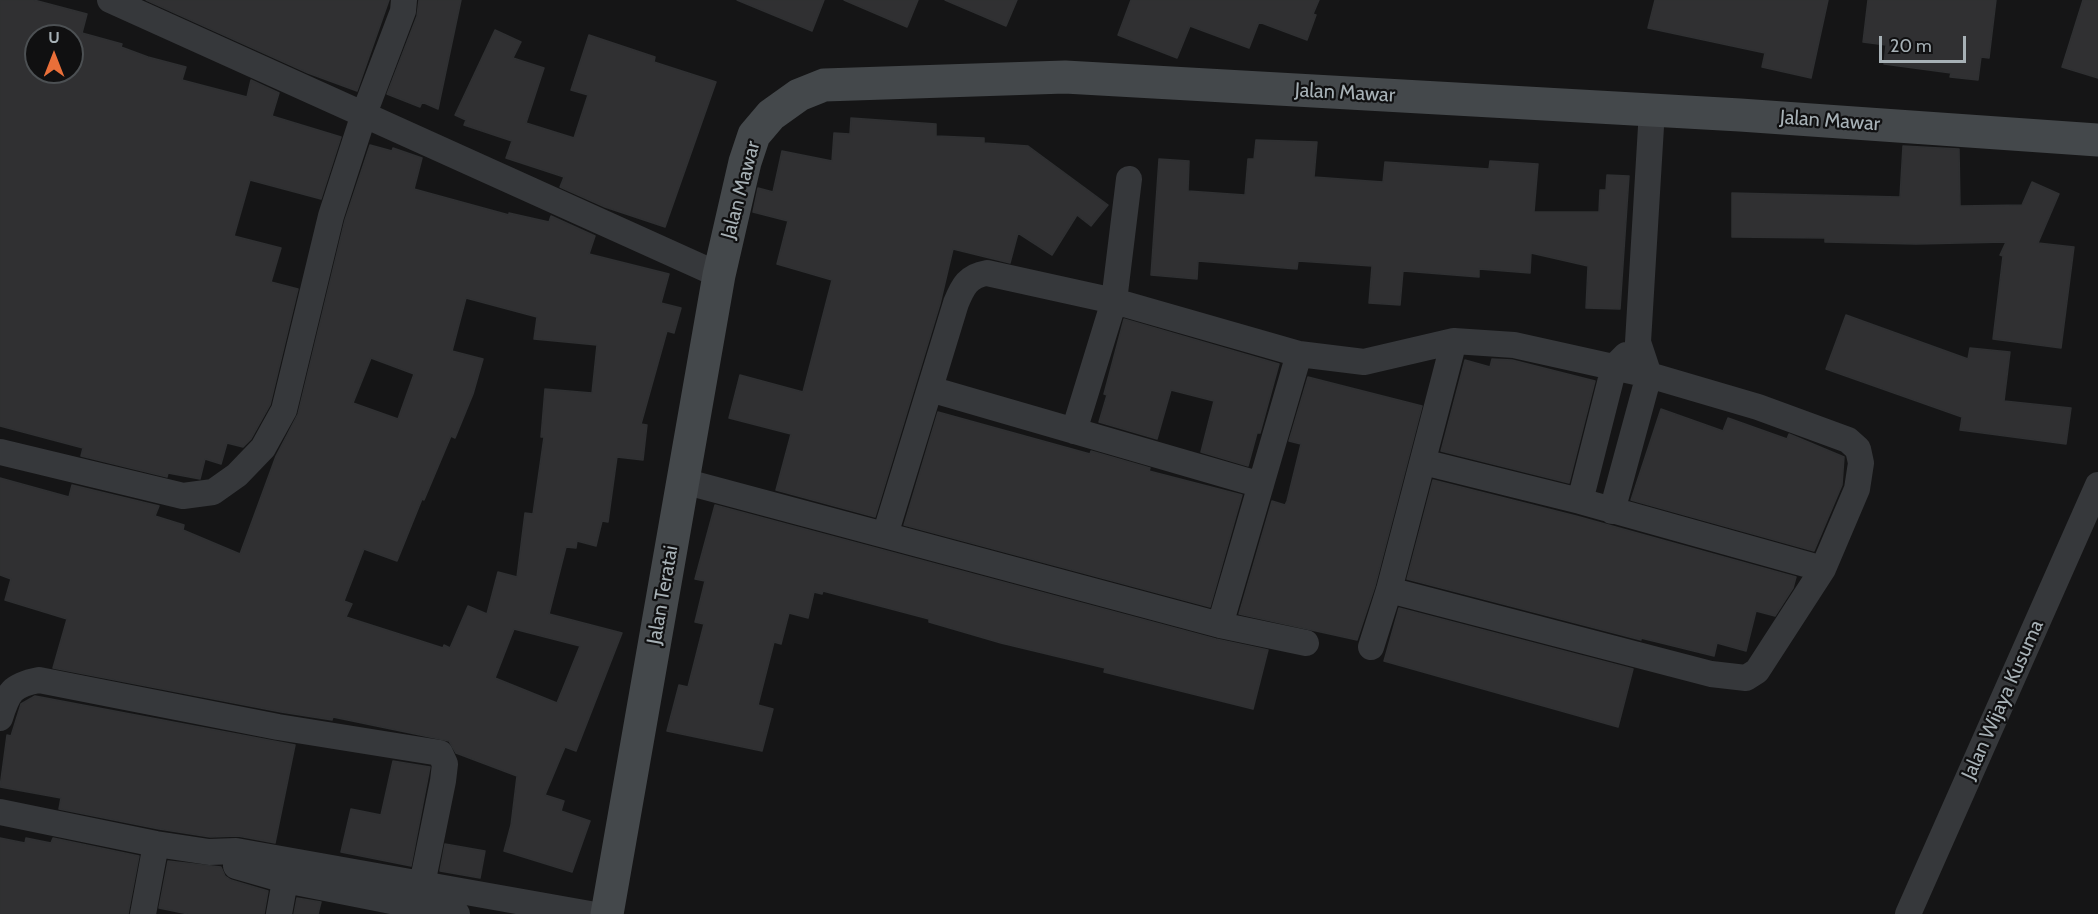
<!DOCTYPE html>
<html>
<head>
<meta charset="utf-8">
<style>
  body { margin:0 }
  #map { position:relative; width:2098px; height:914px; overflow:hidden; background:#151516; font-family:Cabin,sans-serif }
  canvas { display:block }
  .north { position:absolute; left:24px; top:24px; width:60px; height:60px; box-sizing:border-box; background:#101011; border:2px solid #4c5053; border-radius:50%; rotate:0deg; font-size:16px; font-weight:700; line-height:24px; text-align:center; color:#a7b1b6 }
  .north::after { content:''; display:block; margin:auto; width:21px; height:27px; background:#ea6f39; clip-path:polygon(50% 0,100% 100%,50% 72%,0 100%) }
  .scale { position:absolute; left:1879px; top:36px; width:87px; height:27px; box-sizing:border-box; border:3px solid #a7b1b6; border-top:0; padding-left:8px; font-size:18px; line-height:21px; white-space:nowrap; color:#a7b1b6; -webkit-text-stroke:4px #101011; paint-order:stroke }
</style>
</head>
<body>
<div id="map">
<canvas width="2098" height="914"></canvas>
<div class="north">U</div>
<div class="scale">20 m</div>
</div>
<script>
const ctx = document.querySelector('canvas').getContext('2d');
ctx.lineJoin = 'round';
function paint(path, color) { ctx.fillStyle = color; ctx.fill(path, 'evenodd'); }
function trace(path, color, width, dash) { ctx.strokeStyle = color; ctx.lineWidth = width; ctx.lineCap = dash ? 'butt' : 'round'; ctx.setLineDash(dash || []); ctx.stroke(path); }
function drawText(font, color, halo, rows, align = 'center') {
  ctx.font = font + ' Cabin,sans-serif'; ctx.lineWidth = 4.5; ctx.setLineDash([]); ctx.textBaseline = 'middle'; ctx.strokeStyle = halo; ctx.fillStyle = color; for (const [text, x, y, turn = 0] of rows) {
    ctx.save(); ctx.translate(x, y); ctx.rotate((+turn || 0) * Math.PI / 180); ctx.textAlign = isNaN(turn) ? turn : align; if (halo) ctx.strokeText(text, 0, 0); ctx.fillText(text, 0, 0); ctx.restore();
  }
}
const building = new Path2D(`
  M 0,0 L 34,0 L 87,14 L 82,33 L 122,44 L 121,47 L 148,57 L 186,67 L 182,80 L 247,97 L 251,80 L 279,93 L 272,116 L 341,137 L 321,199 L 250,180 L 234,236 L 281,248 L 271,282 L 298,289 L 270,405 L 251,439 L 243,447 L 227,443 L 221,464 L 205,459 L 200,479 L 168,473 L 167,477 L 81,456 L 83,448 L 0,426 ZM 36,36 L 72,36 L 72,72 L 36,72 Z
  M 146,0 L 389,0 L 357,91 L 308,73 Z
  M 419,0 L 461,0 L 438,109 L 422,102 L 420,107 L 387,94 L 417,16 Z
  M 737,0 L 824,0 L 812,31 Z
  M 844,0 L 918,0 L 907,27 Z
  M 945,0 L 1017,0 L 1006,26 Z
  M 1131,0 L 1319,0 L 1313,14 L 1316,15 L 1307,40 L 1259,22 L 1249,48 L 1190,26 L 1177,58 L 1118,35 Z
  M 1655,0 L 1828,0 L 1811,78 L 1762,67 L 1765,53 L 1648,28 Z
  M 1868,0 L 1996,0 L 1989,58 L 1981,57 L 1978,80 L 1950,77 L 1951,73 L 1884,64 L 1886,45 L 1863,42 Z
  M 2083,0 L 2098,0 L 2098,78 L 2062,67 Z
  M 495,30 L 521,42 L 513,58 L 544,68 L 526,123 L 574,138 L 588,95 L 571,90 L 589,35 L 655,57 L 654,62 L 716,82 L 665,227 L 605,207 L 560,187 L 564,177 L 506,158 L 512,141 L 464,125 L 466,120 L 455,115 Z
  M 851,118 L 936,124 L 936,136 L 984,138 L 984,143 L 1028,146 L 1108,205 L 1091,226 L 1077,215 L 1052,255 L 1018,233 L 1010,263 L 953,249 L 940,304 L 875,517 L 776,490 L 791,434 L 729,418 L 740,375 L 803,392 L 832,280 L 777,264 L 788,221 L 753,212 L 758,188 L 773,192 L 782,151 L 832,161 L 834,133 L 850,134 Z
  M 1256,140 L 1317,142 L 1314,177 L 1383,182 L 1385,162 L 1489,169 L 1490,161 L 1538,164 L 1534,212 L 1599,212 L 1600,190 L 1606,190 L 1607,175 L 1629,176 L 1620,309 L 1586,308 L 1588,266 L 1531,253 L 1530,273 L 1479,269 L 1479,277 L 1403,271 L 1400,305 L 1369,303 L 1372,266 L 1298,261 L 1297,269 L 1198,261 L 1197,279 L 1151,275 L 1159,159 L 1189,161 L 1188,191 L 1245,195 L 1248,159 L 1254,159 Z
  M 370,145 L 392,151 L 393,148 L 422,158 L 414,189 L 509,215 L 509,213 L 549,222 L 551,216 L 595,236 L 589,254 L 669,274 L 661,303 L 681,308 L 674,333 L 667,331 L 641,424 L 647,425 L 643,460 L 617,457 L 608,522 L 602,521 L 596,546 L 577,541 L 576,548 L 566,547 L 549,614 L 622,633 L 576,751 L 565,747 L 545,795 L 564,801 L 561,811 L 590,821 L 572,872 L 504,851 L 511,825 L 517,776 L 456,753 L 449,741 L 333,717 L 332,720 L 281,712 L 53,668 L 67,619 L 5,600 L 11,579 L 0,575 L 0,478 L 69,497 L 72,485 L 159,506 L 155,516 L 184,525 L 183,530 L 240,554 L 276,456 L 298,414 L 345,220 ZM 466,298 L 537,317 L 534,339 L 597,345 L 592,393 L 545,389 L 541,437 L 544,437 L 533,514 L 525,513 L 517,577 L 498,572 L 487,614 L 468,606 L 450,648 L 444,645 L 443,648 L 346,617 L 352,604 L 344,601 L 364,549 L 397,561 L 422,499 L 424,500 L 451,436 L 455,438 L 473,394 L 483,359 L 452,351 ZM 371,358 L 414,374 L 398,419 L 353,403 ZM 514,629 L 580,646 L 557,703 L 495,678 Z
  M 1903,146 L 1959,149 L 1960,206 L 2022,205 L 2032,182 L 2059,194 L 2038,243 L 2074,247 L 2061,348 L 1993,339 L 2003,256 L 2000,255 L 2006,242 L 1916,244 L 1825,242 L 1825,238 L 1732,237 L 1732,193 L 1900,197 Z
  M 1846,315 L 1968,359 L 1970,348 L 2010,352 L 2004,401 L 2071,408 L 2066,444 L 1960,430 L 1962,417 L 1826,369 Z
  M 1124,319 L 1279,364 L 1260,433 L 1257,433 L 1248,466 L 1201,452 L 1214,401 L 1171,390 L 1157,439 L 1099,422 L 1107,395 L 1104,394 Z
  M 1492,359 L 1512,360 L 1595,381 L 1569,483 L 1441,451 L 1465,360 L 1490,367 Z
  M 1308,377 L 1422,406 L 1375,586 L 1357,640 L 1239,614 L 1272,501 L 1285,505 L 1287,501 L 1301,444 L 1289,441 Z
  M 1661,409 L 1723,431 L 1728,418 L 1787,439 L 1789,434 L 1844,457 L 1842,485 L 1814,551 L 1631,500 Z
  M 938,412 L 1090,454 L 1091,451 L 1150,468 L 1149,471 L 1242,495 L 1210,607 L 904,525 Z
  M 1433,480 L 1576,516 L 1796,577 L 1793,588 L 1775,616 L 1756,611 L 1746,651 L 1717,643 L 1714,656 L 1641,638 L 1641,640 L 1407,579 Z
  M 715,505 L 1216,639 L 1268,650 L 1253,709 L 1104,672 L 1105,668 L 1001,643 L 929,622 L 929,619 L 823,591 L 822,594 L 814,592 L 808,618 L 789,613 L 781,644 L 774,642 L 758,705 L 773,709 L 762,751 L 667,731 L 679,685 L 688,687 L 704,624 L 695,622 L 705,581 L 695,579 Z
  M 1399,608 L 1633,669 L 1618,727 L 1384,661 Z
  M 35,696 L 295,745 L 275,843 L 238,836 L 210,837 L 159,829 L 59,809 L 61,798 L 0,787 L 7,735 L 11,736 L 21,704 Z
  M 393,761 L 430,767 L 411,866 L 341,852 L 351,809 L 381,815 Z
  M 0,838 L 25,843 L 26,838 L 51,843 L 53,838 L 139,856 L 128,914 L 0,914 Z
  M 445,844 L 485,851 L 480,878 L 440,871 Z
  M 168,861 L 221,867 L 225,876 L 231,880 L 268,891 L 264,914 L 188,914 L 159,908 Z
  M 297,898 L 321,902 L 318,914 L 294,914 Z`);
paint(building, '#303032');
trace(building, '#2f3032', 1.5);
trace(new Path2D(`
  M 110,0 L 719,275
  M 930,389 L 1261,485
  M 1074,431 L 1114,301 L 1129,179
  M 0,452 L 183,496 L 213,492 L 237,475 L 263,448 L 284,410 L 331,216 L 364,114 L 403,11 L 404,0
  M 1423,462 L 1580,501 L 1823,569
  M 683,481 L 1220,625 L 1306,643
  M 1580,501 L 1614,367 L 1626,355
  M 1612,511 L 1649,375 L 1638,342 L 1652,110
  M 885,535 L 956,303 C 963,286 968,276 987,273 L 1114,301 L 1299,354 L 1364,362 L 1454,341 L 1514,345 L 1649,375 L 1758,407 L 1848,440 L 1858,449 L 1861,463 L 1857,489 L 1823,569 L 1757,671 L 1746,678 L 1711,674 L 1389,590
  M 1220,625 L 1299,354
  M 1371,647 L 1389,590 L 1454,341
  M 0,718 C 8,692 12,685 39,680 L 278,727 L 440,753 L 445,764 L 443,781 L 416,914
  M 0,812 L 156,844 L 209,852 L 236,851 L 590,914
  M 236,866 L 285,880 L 457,914
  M 143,914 L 156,844
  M 279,914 L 288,864
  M 1908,914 L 2098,485`), '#36383b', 26);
trace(new Path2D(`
  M 607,914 L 719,275 L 745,162 L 754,135 L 771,115 L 799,95 L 824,85 L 1065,77 L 1740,115 L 2098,140`), '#44484b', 33);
drawText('20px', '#a7b1b6', '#101011', [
  ["Jalan Mawar",1345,93,3],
  ["Jalan Mawar",1830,121,4],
  ["Jalan Mawar",741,190,-75],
  ["Jalan Teratai",663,595,-80],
  ["Jalan Wijaya Kusuma",2003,700,-66]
]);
</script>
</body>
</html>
